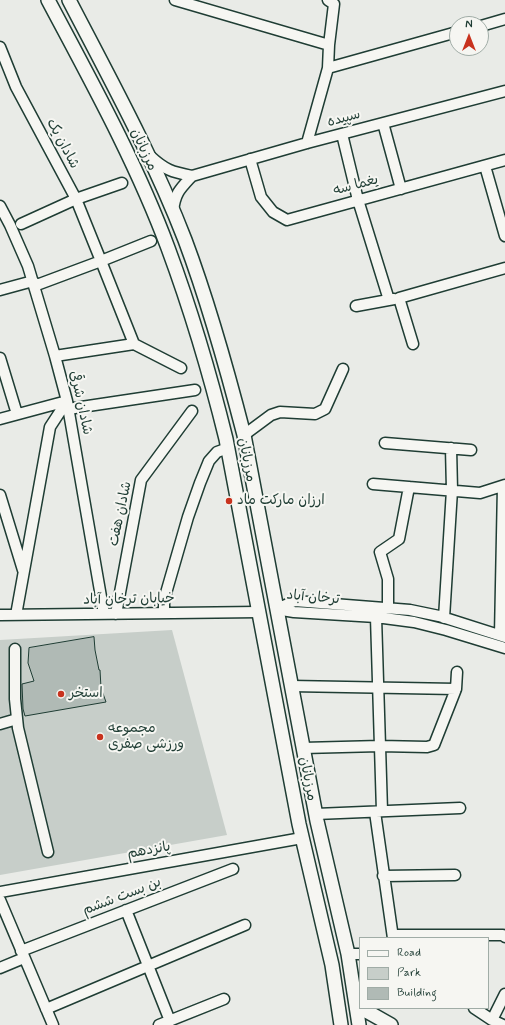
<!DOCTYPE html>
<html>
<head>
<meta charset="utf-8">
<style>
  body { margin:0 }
  #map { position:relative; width:505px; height:1025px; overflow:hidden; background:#e9ebe7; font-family:Mynerve,sans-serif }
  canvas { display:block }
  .legend { position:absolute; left:359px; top:937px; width:130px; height:72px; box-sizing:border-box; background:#f6f6f2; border:1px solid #a0aca6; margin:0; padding:5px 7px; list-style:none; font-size:12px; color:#1f3d34 }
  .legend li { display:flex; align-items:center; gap:8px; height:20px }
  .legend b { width:20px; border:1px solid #a0aca6 }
  .north { position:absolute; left:449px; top:16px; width:40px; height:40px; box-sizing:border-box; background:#f6f6f2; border:1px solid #a0aca6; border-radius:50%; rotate:0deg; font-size:11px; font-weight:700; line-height:16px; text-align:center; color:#1f3d34 }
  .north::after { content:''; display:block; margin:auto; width:14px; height:18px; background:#c8321e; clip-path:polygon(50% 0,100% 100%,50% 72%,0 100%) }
</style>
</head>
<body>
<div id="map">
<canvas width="505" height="1025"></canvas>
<ul class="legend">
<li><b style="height:5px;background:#f6f6f2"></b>Road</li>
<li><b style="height:11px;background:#c7cec9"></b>Park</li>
<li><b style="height:11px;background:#b0bab5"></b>Building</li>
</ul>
<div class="north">N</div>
</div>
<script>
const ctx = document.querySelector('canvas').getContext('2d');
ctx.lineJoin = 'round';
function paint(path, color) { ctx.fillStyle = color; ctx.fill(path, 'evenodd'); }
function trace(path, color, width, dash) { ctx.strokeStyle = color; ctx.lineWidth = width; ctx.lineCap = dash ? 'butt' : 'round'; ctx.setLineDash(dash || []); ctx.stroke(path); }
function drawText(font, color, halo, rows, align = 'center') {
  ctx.font = font + ' Mynerve,"Playpen Sans Arabic",sans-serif'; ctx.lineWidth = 4; ctx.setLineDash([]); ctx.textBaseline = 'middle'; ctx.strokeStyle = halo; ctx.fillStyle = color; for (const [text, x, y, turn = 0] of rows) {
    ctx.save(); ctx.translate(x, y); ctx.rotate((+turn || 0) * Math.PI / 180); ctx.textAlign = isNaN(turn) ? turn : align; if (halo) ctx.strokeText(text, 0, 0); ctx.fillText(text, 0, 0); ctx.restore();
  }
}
paint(new Path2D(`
  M 172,630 L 227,835 L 0,875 L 0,640 Z`), '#c7cec9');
const building = new Path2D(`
  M 94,637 L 95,650 L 99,670 L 100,670 L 101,688 L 106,702 L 25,716 L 23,709 L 22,684 L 34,681 L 28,663 L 29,648 Z`);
paint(building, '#b0bab5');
trace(building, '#1f3d34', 1);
const minor = new Path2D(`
  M 175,0 L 329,45 L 334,4 L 328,0
  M 481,26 L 505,19
  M 0,47 L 16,87 L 76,199 L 21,224
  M 328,68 L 457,32
  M 383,123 L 401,189
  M 342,134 L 358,200 L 389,300
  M 307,143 L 328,68 L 329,45
  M 150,156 C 165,170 172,172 192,176 L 307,143 L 505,91
  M 250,159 L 261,197 L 273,212 L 287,220 L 505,160
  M 485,166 L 505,236
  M 0,206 L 10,225 L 28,266 L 55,356 L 67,401 L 104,614
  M 173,211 C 175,193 180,189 192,176
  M 34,286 L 101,261 L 76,199 L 122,183
  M 0,290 L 33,281
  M 356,306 L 394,299
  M 134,344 L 101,261 L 151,241
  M 413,344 L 399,298 L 505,268
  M 55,356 L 134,344 L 181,368
  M 0,358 L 17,414
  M 68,409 L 195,390
  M 0,419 L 67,401
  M 244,435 L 271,415 L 280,412 L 315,414 L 325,409 L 343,369
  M 385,443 L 471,450
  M 373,484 L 480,493 L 505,485
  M 0,495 L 23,570
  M 388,608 L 388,579 L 380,552 L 399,539 L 409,487
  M 276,609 L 295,601 L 410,610 L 439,616 L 505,637
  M 276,609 L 294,612 L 376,617 L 414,622 L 446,630 L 505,648
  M 164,613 L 164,600 L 188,517 L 200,483 L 209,461 L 217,452 L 228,448
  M 116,614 L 141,480 L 192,411
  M 0,615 L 259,612
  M 16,615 L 50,427 L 67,401
  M 376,617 L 382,811
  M 444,618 L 452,490 L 451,448
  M 500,635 L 503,486
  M 15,649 L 15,699 L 18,728 L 48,852
  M 291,686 L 456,689
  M 0,724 L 17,719
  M 303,748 L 380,746 L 427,747 L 434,745 L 456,689 L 457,672
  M 375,812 L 393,938
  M 316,814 L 460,808
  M 383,876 L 455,875
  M 0,892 L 302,838
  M 0,900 L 53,1025
  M 126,910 L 170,1021
  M 393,935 L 503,935 L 505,937
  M 21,951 L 233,869
  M 348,954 L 360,954
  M 0,968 L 24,958
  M 474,1008 L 492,1020 L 505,994
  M 46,1009 L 245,925
  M 492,1020 L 503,1025
  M 159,1025 L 224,999`);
const major = new Path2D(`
  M 48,0 C 91,81 136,162 168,248 C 191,310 210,374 226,439 L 299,824 L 332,965 L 341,1025
  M 69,0 C 110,79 153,157 185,240 C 209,304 227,369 244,435 L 317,821 L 348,954 L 359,1025
  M 361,1008 L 391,1025`);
trace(minor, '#1f3d34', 13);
trace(major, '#1f3d34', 16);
trace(minor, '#f6f6f2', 10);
trace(major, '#f6f6f2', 13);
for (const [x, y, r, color] of [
  [229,501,4,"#c8321e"],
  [61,694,4,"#c8321e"],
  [100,737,4,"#c8321e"]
]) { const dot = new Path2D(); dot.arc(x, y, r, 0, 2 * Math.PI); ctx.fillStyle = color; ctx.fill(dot); trace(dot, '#f6f6f2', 1.5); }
drawText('14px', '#1f3d34', '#f6f6f2', [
  ["سپیده",344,119,-15],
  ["شادان یک",62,144,62],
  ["مرزبانان",143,150,65],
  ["یغما سه",356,186,-15],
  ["شادان شرقی",80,403,78],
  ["مرزبانان",246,460,79],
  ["شادان هفت",121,514,-78],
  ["ترخان آباد",313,598,5],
  ["خیابان ترخان آباد",129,600,-1],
  ["مرزبانان",307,779,79],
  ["پانزدهم",149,851,-10],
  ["بن بست ششم",122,897,-21]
]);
drawText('14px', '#1f3d34', '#f6f6f2', [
  ["ارزان مارکت ماد",237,501],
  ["استخر",69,694],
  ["مجموعه",108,729],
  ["ورزشی صفری",108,745]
], 'left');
</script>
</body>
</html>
